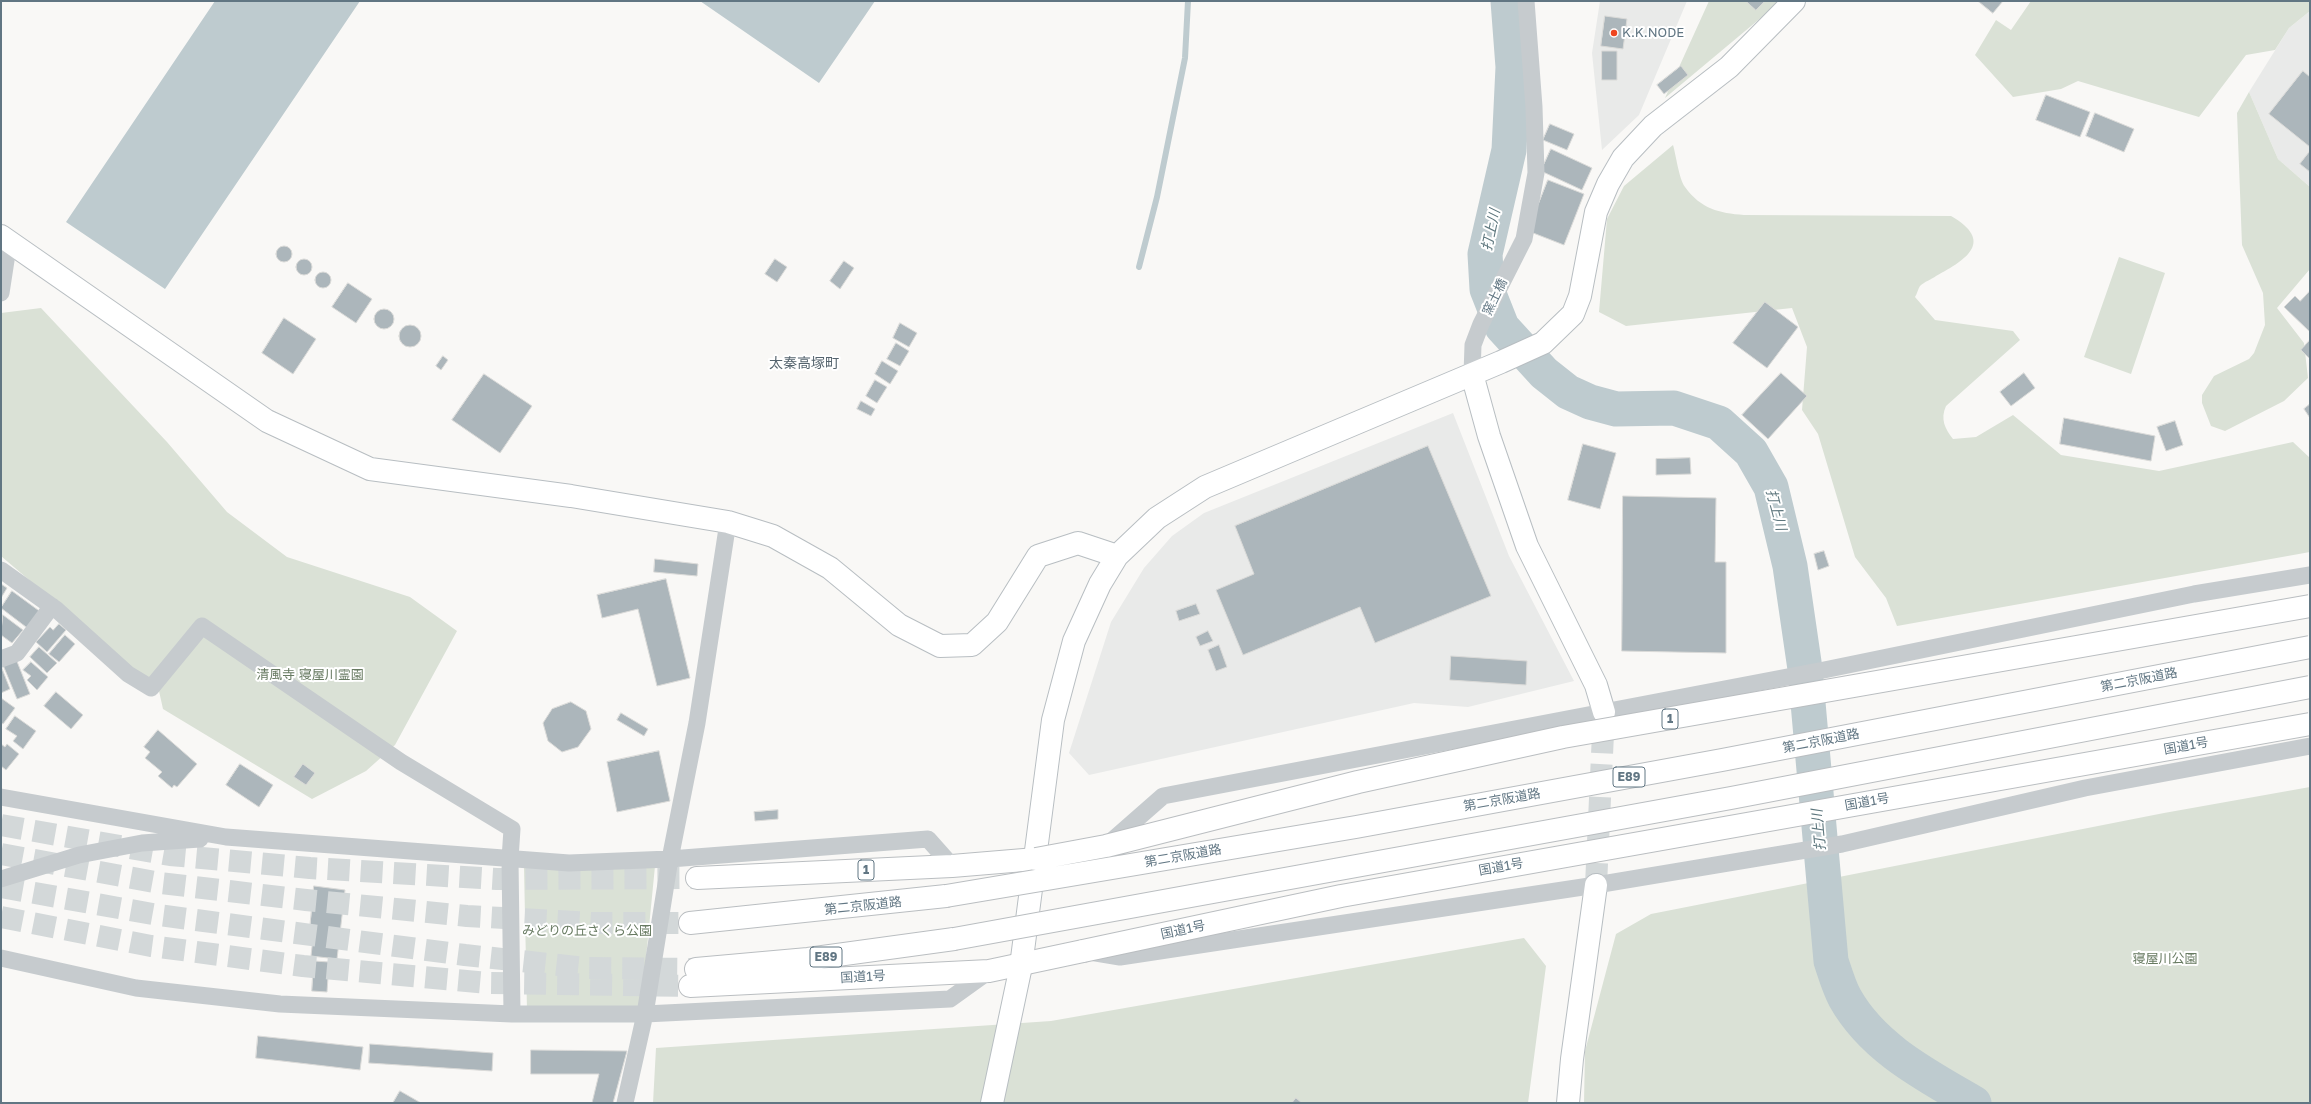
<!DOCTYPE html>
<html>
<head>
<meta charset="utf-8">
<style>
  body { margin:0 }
  #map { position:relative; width:2311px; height:1104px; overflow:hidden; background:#f9f8f6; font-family:"Golos Text",sans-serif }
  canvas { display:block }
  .frame { position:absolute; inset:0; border:2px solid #617683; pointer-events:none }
</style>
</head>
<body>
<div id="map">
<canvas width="2311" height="1104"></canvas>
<div class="frame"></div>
</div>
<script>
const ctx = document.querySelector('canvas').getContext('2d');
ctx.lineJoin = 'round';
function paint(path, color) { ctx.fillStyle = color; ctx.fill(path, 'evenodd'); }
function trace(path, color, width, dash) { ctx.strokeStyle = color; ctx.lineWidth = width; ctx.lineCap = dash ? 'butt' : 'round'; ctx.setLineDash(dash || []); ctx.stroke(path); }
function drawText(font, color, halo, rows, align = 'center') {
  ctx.font = font + ' "Golos Text","Noto Sans JP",sans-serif'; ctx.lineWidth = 4; ctx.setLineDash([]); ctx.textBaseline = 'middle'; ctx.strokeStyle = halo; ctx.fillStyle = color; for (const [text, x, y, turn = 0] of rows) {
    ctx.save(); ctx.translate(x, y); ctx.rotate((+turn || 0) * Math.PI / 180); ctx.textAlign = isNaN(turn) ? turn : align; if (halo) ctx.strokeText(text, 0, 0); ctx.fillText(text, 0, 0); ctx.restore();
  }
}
paint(new Path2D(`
  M 1600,1 L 1687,1 L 1639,115 L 1602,150 L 1592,53 Z
  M 2310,11 L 2310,187 L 2278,159 L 2249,92 L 2289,28 Z
  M 1453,413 L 1509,556 L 1574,681 L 1468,707 L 1414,703 L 1089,775 L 1069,753 L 1111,622 L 1144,568 L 1172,536 L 1204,513 Z`), '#e9eae9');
paint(new Path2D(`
  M 1709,1 L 1781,1 L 1665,98 Z
  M 2031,1 L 2310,1 L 2310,11 L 2289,28 L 2275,50 L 2246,55 L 2199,117 L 2078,81 L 2061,89 L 2013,97 L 1975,55 L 1996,20 L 2011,30 Z
  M 2249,92 L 2278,159 L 2310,187 L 2310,269 L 2277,308 L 2304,343 L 2308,378 L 2284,401 L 2225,431 L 2211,426 L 2202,403 L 2202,395 L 2214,376 L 2249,359 L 2254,353 L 2265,325 L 2263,293 L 2242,245 L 2237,113 Z
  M 1673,145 C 1676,155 1679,179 1685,187 C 1701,209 1719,213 1744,215 L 1951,216 C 1994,241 1968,259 1936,276 C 1932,279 1924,282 1920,286 C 1918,289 1917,294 1915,297 L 1935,320 L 2013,331 L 2020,340 L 1946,406 C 1940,419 1945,429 1953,439 L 1976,437 L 2013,415 L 2061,455 L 2159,471 L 2293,442 L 2310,458 L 2310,552 L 1897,626 L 1886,598 L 1855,557 L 1818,434 L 1802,410 L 1807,347 L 1792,308 L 1626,326 L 1599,312 L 1607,219 L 1624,186 Z
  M 2119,257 L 2165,273 L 2131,374 L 2084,357 Z
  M 41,308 L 167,442 L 227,512 L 287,557 L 410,597 L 457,631 L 395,745 L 366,771 L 312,799 L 163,709 L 159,691 L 1,556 L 1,313 Z
  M 2310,787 L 2310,1103 L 1584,1103 L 1585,1051 L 1616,934 L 1651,914 L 2164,813 Z
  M 655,866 L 640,1019 L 527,1011 L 524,868 Z
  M 1524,938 L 1546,966 L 1528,1103 L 653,1103 L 656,1048 L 1051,1021 Z`), '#dae1d6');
paint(new Path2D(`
  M 215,1 L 360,1 L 165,289 L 66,222 Z
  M 700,1 L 875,1 L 819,83 Z`), '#becbcf');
trace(new Path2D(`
  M 1139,267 L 1157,197 L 1185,58 L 1188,1`), '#becbcf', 6);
trace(new Path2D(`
  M 1508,1 L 1513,67 L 1509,150 L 1485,254 L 1487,289 L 1502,327 L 1544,373 L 1568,392 L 1590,402 L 1616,409 L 1674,408 L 1719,423 L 1751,452 L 1771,487 L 1790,566 L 1805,669 L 1831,961 C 1835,973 1839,987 1845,998 C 1873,1048 1926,1075 1974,1103`), '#becbcf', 35);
const building = new Path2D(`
  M 1746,1 L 1765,1 L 1756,10 Z
  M 1978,1 L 2003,1 L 1993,13 Z
  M 1605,16 L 1627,19 L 1623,49 L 1601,46 Z
  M 1602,51 L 1617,51 L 1617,80 L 1602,80 Z
  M 1681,66 L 1688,75 L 1664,94 L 1657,85 Z
  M 2303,71 L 2310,77 L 2310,147 L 2269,114 Z
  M 2046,95 L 2090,112 L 2080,137 L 2036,120 Z
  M 2095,113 L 2134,129 L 2124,152 L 2086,136 Z
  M 1550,124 L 1574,134 L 1567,150 L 1543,140 Z
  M 1551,149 L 1592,168 L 1582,190 L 1541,171 Z
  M 2310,151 L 2310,172 L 2300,164 Z
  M 1548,180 L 1584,194 L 1564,245 L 1528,231 Z
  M276 254a8 8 0 1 1 16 0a8 8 0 1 1-16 0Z
  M 775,259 L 787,267 L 777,282 L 765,274 Z
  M296 267a8 8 0 1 1 16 0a8 8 0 1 1-16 0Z
  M 844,261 L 854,268 L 840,289 L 830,281 Z
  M315 280a8 8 0 1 1 16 0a8 8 0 1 1-16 0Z
  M 348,283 L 372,299 L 356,323 L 332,307 Z
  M 2310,291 L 2310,332 L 2284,307 L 2295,296 L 2300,301 Z
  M 1765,302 L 1798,327 L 1767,368 L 1733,343 Z
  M374 319a10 10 0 1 1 20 0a10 10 0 1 1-20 0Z
  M 284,318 L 316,339 L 293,374 L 262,353 Z
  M 900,323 L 917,333 L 909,347 L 893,338 Z
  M399 336a11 11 0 1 1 22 0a11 11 0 1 1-22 0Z
  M 2310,340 L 2310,359 L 2301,350 Z
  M 896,343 L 909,351 L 900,366 L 887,359 Z
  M 443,356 L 448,360 L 441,370 L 436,366 Z
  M 882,361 L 898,371 L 890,384 L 875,374 Z
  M 1781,373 L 1807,396 L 1768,439 L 1742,415 Z
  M 2024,373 L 2035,388 L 2011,406 L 2000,392 Z
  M 484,374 L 532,406 L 500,453 L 452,420 Z
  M 875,380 L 887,387 L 877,403 L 866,396 Z
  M 861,401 L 875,409 L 871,416 L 857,409 Z
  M 2310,404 L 2310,418 L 2304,409 Z
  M 2064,418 L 2155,436 L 2151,461 L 2060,444 Z
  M 2175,421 L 2183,445 L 2166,451 L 2157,427 Z
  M 1583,444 L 1616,453 L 1600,509 L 1568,500 Z
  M 1428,446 L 1491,596 L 1375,643 L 1360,607 L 1243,655 L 1216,590 L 1254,574 L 1235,526 Z
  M 1690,458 L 1691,474 L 1656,475 L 1656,459 Z
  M 1623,496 L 1716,498 L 1715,562 L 1726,562 L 1726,653 L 1622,651 Z
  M 1824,551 L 1829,566 L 1818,570 L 1814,554 Z
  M 655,559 L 698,564 L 697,576 L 654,572 Z
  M 666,579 L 690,678 L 657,686 L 638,609 L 602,618 L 597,595 Z
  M 1,584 L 7,588 L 1,598 Z
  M 12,591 L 42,613 L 30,630 L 1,608 Z
  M 1196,604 L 1200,614 L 1179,621 L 1176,611 Z
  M 3,615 L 23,630 L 12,643 L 1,635 Z
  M 59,624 L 66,630 L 47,652 L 36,642 L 50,627 L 53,630 Z
  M 1208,631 L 1213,641 L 1200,646 L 1196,637 Z
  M 65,635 L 75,644 L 59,662 L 49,654 Z
  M 1219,645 L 1227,667 L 1216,671 L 1208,650 Z
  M 39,647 L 57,663 L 47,673 L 30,657 Z
  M 1451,656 L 1527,661 L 1526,685 L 1450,680 Z
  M 16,659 L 30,694 L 17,699 L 3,665 Z
  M 31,662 L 48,677 L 37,690 L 27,680 L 31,676 L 23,670 Z
  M 1,666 L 10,689 L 1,693 Z
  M 56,692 L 83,715 L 71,729 L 44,706 Z
  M 1,698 L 15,708 L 3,724 L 1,723 Z
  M 571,702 L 586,711 L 591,729 L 578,747 L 562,752 L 548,741 L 543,723 L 552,709 Z
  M 621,713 L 648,729 L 644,736 L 617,720 Z
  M 15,716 L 36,731 L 23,749 L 13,741 L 17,736 L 6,729 Z
  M 158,730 L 197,764 L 177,787 L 174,785 L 172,788 L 158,776 L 162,772 L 145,758 L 150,752 L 144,747 Z
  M 1,744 L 5,747 L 7,744 L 19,754 L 6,770 L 1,766 Z
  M 659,751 L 670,801 L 617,812 L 607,762 Z
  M 240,764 L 273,785 L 259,807 L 226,785 Z
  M 303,764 L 315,773 L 306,785 L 294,777 Z
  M 778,810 L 778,819 L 755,821 L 754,812 Z
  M 314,886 L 345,890 L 337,959 L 311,956 L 314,929 L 310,929 Z
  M 314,961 L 329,962 L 327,992 L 312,991 Z
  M 258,1036 L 363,1047 L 360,1070 L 256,1058 Z
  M 370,1044 L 493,1053 L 492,1071 L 369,1063 Z
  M 531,1050 L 627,1051 L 613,1103 L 592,1103 L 599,1074 L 531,1074 Z
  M 400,1091 L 421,1103 L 393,1103 Z
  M 1296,1098 L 1302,1103 L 1292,1103 Z`);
paint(building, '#acb6bb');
trace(building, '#dadad8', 1);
trace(new Path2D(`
  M 1596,885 L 1604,712`), '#d3d8d9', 22, [22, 11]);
trace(new Path2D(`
  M 1,825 L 170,855 L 310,868 L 497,879 L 697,878
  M 1,854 L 160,883 L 306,900 L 467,916 L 592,923 L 690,923
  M 1,887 L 158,915 L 465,955 L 587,968 L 696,969
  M 1,917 L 151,946 L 303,966 L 488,983 L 690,986`), '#d3d8d9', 22, [22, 11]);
const secondary = new Path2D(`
  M 1,236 L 267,421 L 370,469 L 571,496 L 728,522 L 773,536 L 830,568 L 899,625 L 940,646 L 972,645 L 997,622 L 1038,556 L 1078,543 L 1117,556
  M 1472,374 L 1489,436 L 1527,546 L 1596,685 L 1604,712
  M 992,1103 L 1021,966 L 1053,720 L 1074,641 L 1100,584 L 1117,556 L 1157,518 L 1205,487 L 1501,362 L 1543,343 L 1573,314 L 1580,296 L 1596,212 L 1608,184 L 1623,158 L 1653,126 L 1729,67 L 1794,1
  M 1568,1103 L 1572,1059 L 1596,885`);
const highway = new Path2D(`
  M 697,878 L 952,866 L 1036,859
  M 690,923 L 946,896
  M 696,969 L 808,959 L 954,939
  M 690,986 L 989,971 L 1083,951`);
trace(secondary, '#b8bec2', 24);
trace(highway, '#babec1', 24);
trace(new Path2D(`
  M 1,293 L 9,241
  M 1472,374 L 1473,345 L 1481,324 L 1524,239 L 1536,173 L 1534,107 L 1526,1
  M 1,570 L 57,610 L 128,674 L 151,688 L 202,626 L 401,762 L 512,829 L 510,859 L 512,1014
  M 1,659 L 17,653 L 52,606
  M 1,797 L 226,837 L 569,863 L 670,859 L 928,839 L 952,866
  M 1106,846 L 1163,796 L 1824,670 L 2194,594 L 2310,575
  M 1,879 L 79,855 L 142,843 L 200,839
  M 1090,952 L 1120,957 L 1596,885 L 1842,844 L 2085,788 L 2310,746
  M 1,958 L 136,988 L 280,1004 L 512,1014 L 645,1014 L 950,999 L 989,971
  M 625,1103 L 645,1014 L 670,859 L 697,723 L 728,522`), '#c6cbce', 17);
trace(secondary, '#fff', 22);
trace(highway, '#fff', 22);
const highwayBridge = new Path2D(`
  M 1036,859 L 1106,846 L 1358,782 L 1563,737 L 2310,606
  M 946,896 L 1356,827 L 1722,760 L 2310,647
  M 954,939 L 1731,798 L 2310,687
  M 1083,951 L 1341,896 L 2310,724`);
trace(highwayBridge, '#babec1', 24, []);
trace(highwayBridge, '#fff', 22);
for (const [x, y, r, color] of [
  [1614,33,4,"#ef4620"]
]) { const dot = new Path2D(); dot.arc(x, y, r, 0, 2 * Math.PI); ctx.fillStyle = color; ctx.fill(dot); trace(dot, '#fff', 1.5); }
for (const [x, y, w] of [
  [1670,719,16],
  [1629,777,32],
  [866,870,16],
  [826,957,32]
]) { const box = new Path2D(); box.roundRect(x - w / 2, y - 10, w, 20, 3); ctx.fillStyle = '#fff'; ctx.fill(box); trace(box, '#617683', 1); }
drawText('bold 12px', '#617683', null, [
  ["1",1670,719],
  ["E89",1629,777],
  ["1",866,870],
  ["E89",826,957]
]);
drawText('13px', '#617683', '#fff', [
  ["K.K.NODE",1622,33]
], 'left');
drawText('13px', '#617683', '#fff', [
  ["窯土橋",1495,297,-64],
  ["第二京阪道路",2139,680,-11],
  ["第二京阪道路",1821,741,-11],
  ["国道1号",2186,746,-10],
  ["第二京阪道路",1502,800,-10],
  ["国道1号",1867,802,-10],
  ["第二京阪道路",1183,856,-10],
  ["国道1号",1501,867,-10],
  ["第二京阪道路",863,906,-6],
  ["国道1号",1183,930,-12],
  ["国道1号",863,977,-3]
]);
drawText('13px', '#677a61', '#fff', [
  ["清風寺 寝屋川霊園",310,675],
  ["みどりの丘さくら公園",587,931],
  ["寝屋川公園",2165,959]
]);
drawText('italic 14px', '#5d767d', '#fff', [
  ["打上川",1491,230,-78],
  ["打上川",1776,510,75],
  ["打上川",1819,830,-95]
]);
drawText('14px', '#54636d', '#fff', [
  ["太秦高塚町",804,364]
]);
</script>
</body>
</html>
